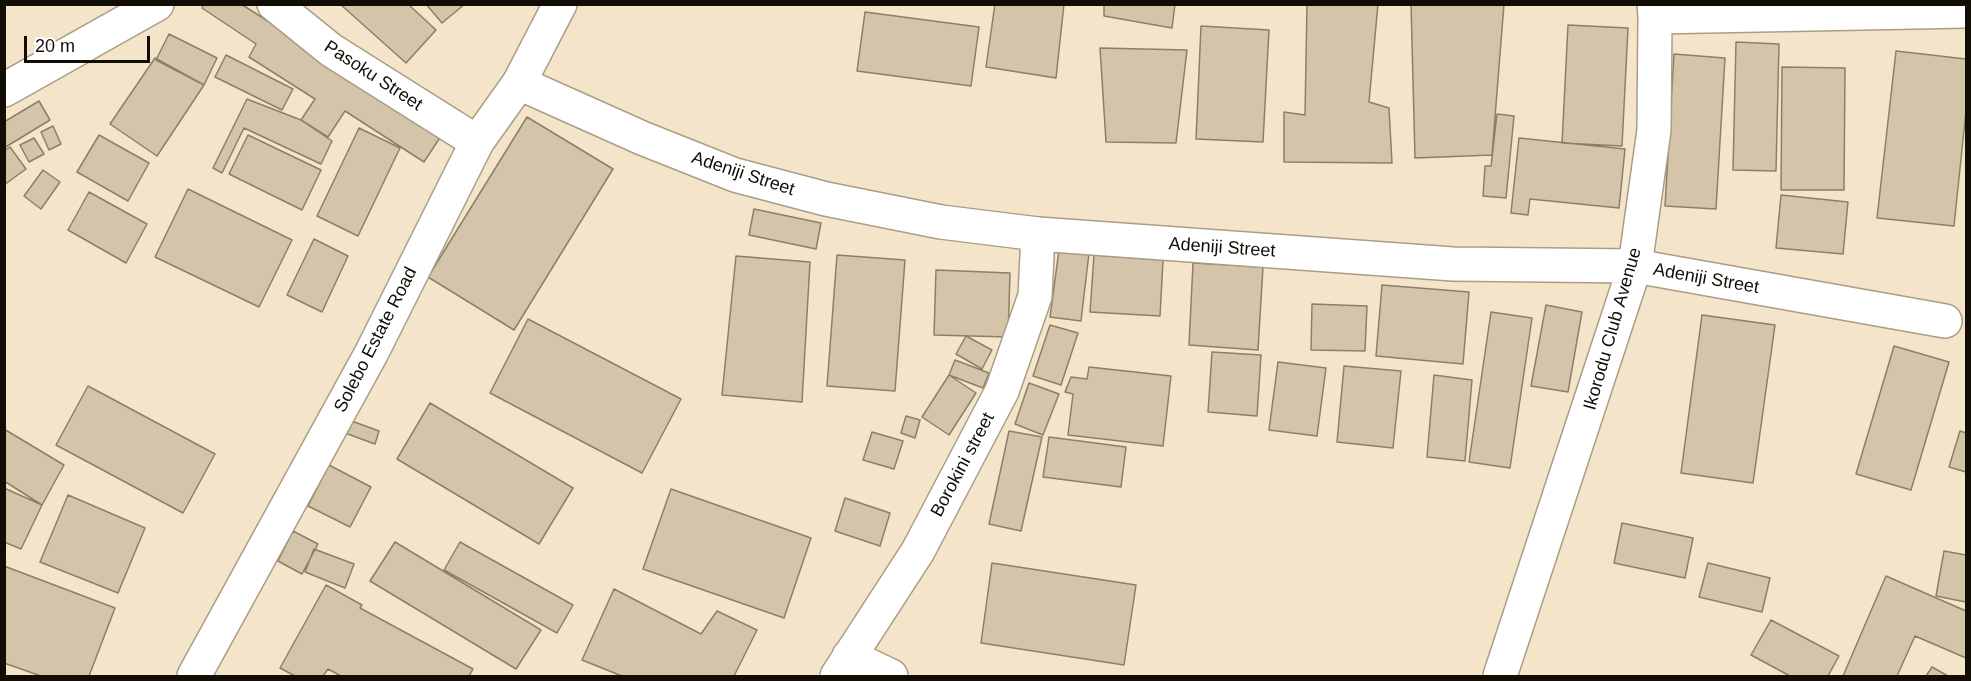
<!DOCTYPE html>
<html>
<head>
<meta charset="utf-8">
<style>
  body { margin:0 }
  #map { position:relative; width:1971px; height:681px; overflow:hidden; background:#f4e5ca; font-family:Helvetica,sans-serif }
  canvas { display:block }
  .frame { position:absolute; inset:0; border:6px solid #120d05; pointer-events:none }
  .scale { position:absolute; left:24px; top:36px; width:126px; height:27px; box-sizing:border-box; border:3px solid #120d05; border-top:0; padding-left:8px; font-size:18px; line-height:21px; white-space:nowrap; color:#120d05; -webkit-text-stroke:4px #fff; paint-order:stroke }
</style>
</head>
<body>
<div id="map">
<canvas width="1971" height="681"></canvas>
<div class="frame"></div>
<div class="scale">20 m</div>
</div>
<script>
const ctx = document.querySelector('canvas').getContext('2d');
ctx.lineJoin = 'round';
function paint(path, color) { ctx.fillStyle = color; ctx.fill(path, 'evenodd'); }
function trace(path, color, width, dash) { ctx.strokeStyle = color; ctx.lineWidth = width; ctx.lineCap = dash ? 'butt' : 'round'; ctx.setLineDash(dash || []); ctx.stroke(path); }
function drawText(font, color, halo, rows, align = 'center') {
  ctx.font = font + ' Helvetica,sans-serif'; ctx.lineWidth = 6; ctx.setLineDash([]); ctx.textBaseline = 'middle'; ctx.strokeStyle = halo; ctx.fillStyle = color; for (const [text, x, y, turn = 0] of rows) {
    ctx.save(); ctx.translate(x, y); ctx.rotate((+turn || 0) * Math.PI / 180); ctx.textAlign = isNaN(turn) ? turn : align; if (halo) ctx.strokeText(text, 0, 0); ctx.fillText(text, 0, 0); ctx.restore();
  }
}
const building = new Path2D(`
  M 204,4 L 241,4 L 443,133 L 424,162 L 345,111 L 328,137 L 301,120 L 315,99 L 249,57 L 256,44 L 202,8 Z
  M 340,4 L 408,4 L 436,30 L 406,63 Z
  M 426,4 L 465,4 L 442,23 Z
  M 995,4 L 1064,4 L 1056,78 L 986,67 Z
  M 1104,4 L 1175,4 L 1172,28 L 1104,16 Z
  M 1307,4 L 1378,4 L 1369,102 L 1389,108 L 1392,163 L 1284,162 L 1284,112 L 1305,115 Z
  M 1411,4 L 1504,4 L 1492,155 L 1415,158 Z
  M 865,12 L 979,27 L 971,86 L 857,71 Z
  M 1568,25 L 1628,28 L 1622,146 L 1562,143 Z
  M 1201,26 L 1269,30 L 1263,142 L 1196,139 Z
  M 169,34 L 217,58 L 204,85 L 156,60 Z
  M 1736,42 L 1779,44 L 1776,171 L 1733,170 Z
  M 1100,48 L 1187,50 L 1176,143 L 1106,142 Z
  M 1896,51 L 1966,59 L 1966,111 L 1954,226 L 1877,218 Z
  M 1674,54 L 1725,58 L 1716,209 L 1665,206 Z
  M 226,55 L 293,89 L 282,110 L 215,77 Z
  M 155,58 L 204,85 L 157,156 L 110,124 Z
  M 1782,67 L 1845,68 L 1844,190 L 1781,190 Z
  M 247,99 L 301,120 L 332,141 L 321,164 L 244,128 L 222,173 L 213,168 Z
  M 39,101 L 50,120 L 4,148 L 4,122 Z
  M 1497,114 L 1514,116 L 1506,198 L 1483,196 L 1485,166 L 1491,166 Z
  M 527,117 L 613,169 L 514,330 L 428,277 Z
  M 53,126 L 61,144 L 49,150 L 41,132 Z
  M 359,128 L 400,148 L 358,236 L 317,216 Z
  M 99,135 L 149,163 L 128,201 L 77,172 Z
  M 248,135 L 321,170 L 302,210 L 229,174 Z
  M 34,138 L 44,154 L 29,162 L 20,145 Z
  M 1519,138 L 1625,149 L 1619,208 L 1530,199 L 1528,215 L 1511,213 Z
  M 10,147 L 26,169 L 4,185 L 4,151 Z
  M 43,170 L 60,182 L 41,209 L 24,196 Z
  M 188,189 L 292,240 L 259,307 L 155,257 Z
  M 89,192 L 147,224 L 126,263 L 68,230 Z
  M 1781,195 L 1848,202 L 1843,254 L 1776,248 Z
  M 754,209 L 821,223 L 816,249 L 749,235 Z
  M 314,239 L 348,256 L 322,312 L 287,295 Z
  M 1059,250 L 1089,253 L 1081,321 L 1050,317 Z
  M 837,255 L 905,260 L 895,391 L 827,386 Z
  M 1094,255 L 1163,260 L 1160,316 L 1090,312 Z
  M 736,256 L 810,262 L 802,402 L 722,395 Z
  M 1193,263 L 1263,267 L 1258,350 L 1189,345 Z
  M 936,270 L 1010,273 L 1008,337 L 934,335 Z
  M 1382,285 L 1469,292 L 1463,364 L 1376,356 Z
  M 1312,304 L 1367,306 L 1365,351 L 1311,350 Z
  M 1546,305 L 1582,312 L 1568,392 L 1531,386 Z
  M 1491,312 L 1532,318 L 1510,468 L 1469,462 Z
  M 1702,315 L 1775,325 L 1753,483 L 1681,473 Z
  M 528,319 L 681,399 L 642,473 L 490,393 Z
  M 1050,325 L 1078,333 L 1061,385 L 1033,376 Z
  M 966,336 L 992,350 L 982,369 L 956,354 Z
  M 1894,346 L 1949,362 L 1911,490 L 1856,474 Z
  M 1212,352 L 1261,355 L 1257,416 L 1208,412 Z
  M 955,360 L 989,373 L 983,388 L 949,375 Z
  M 1278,362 L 1326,368 L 1317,436 L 1269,430 Z
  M 1344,366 L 1401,371 L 1393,448 L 1337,442 Z
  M 1089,367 L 1171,376 L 1163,446 L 1068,435 L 1073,394 L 1065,392 L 1071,377 L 1087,379 Z
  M 949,375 L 976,393 L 949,435 L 922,417 Z
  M 1434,375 L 1472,380 L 1465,461 L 1427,457 Z
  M 1029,383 L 1059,394 L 1043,435 L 1015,424 Z
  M 88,386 L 215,454 L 183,513 L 56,445 Z
  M 430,403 L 573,488 L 539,544 L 397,459 Z
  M 906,416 L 920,420 L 915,438 L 901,433 Z
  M 349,420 L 379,431 L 375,444 L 345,433 Z
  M 4,429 L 64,465 L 42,505 L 4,481 Z
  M 1009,431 L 1042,437 L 1021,531 L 989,524 Z
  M 1960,431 L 1966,433 L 1966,472 L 1949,467 Z
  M 872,432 L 903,441 L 894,469 L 863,460 Z
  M 1049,437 L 1126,447 L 1121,487 L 1043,477 Z
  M 329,465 L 371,487 L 350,527 L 308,506 Z
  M 4,488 L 42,505 L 21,549 L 4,542 Z
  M 671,489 L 811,538 L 784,618 L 643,569 Z
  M 68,495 L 145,528 L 118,593 L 40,562 Z
  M 845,498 L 890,513 L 880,546 L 835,531 Z
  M 1622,523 L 1693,538 L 1685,578 L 1614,563 Z
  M 293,531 L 318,544 L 302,574 L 278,561 Z
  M 395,542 L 541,630 L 516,669 L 370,581 Z
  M 460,542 L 573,605 L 557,633 L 444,570 Z
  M 314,549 L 354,564 L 345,588 L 305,572 Z
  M 1944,551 L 1966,555 L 1966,602 L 1936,596 Z
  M 992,563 L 1136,585 L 1124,665 L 981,643 Z
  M 1708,563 L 1770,578 L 1762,612 L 1699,597 Z
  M 4,566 L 115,608 L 89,676 L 41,676 L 4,663 Z
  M 1886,576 L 1966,611 L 1966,658 L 1915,636 L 1897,676 L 1843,676 Z
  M 326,585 L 362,605 L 360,608 L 473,669 L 469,676 L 341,676 L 328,669 L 323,676 L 295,676 L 280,668 Z
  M 614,589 L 701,634 L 717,611 L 757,630 L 734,676 L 622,676 L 582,660 Z
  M 1771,620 L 1839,656 L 1828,676 L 1790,676 L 1751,655 Z
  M 1932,667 L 1948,676 L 1926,676 Z`);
paint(building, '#d3c4aa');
trace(building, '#8d7f67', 1.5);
const street = new Path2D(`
  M 274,4 L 331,50 L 477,142
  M 1655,17 L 1966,11
  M 519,83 L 642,138 L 735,175 L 826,199 L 941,222 L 1038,234 L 1453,264 L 1635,266 L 1945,321
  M 4,90 L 157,4
  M 849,656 L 891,676
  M 837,676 L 918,551 L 1002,391 L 1035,296 L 1038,234
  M 1500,676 L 1635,266 L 1654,130 L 1655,17 L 1654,4`);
const secondary = new Path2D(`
  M 194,676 L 372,352 L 477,142 L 519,83 L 560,4`);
trace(street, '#ab9d84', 36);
trace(secondary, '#ab9d84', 36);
trace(street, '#fff', 33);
trace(secondary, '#fff', 33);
drawText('18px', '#120d05', '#fff', [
  ["Pasoku Street",373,76,33],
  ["Adeniji Street",743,174,18],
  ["Adeniji Street",1222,248,4],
  ["Adeniji Street",1706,279,10],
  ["Ikorodu Club Avenue",1613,329,-74],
  ["Solebo Estate Road",376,340,-63],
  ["Borokini street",963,465,-62]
]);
</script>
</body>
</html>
